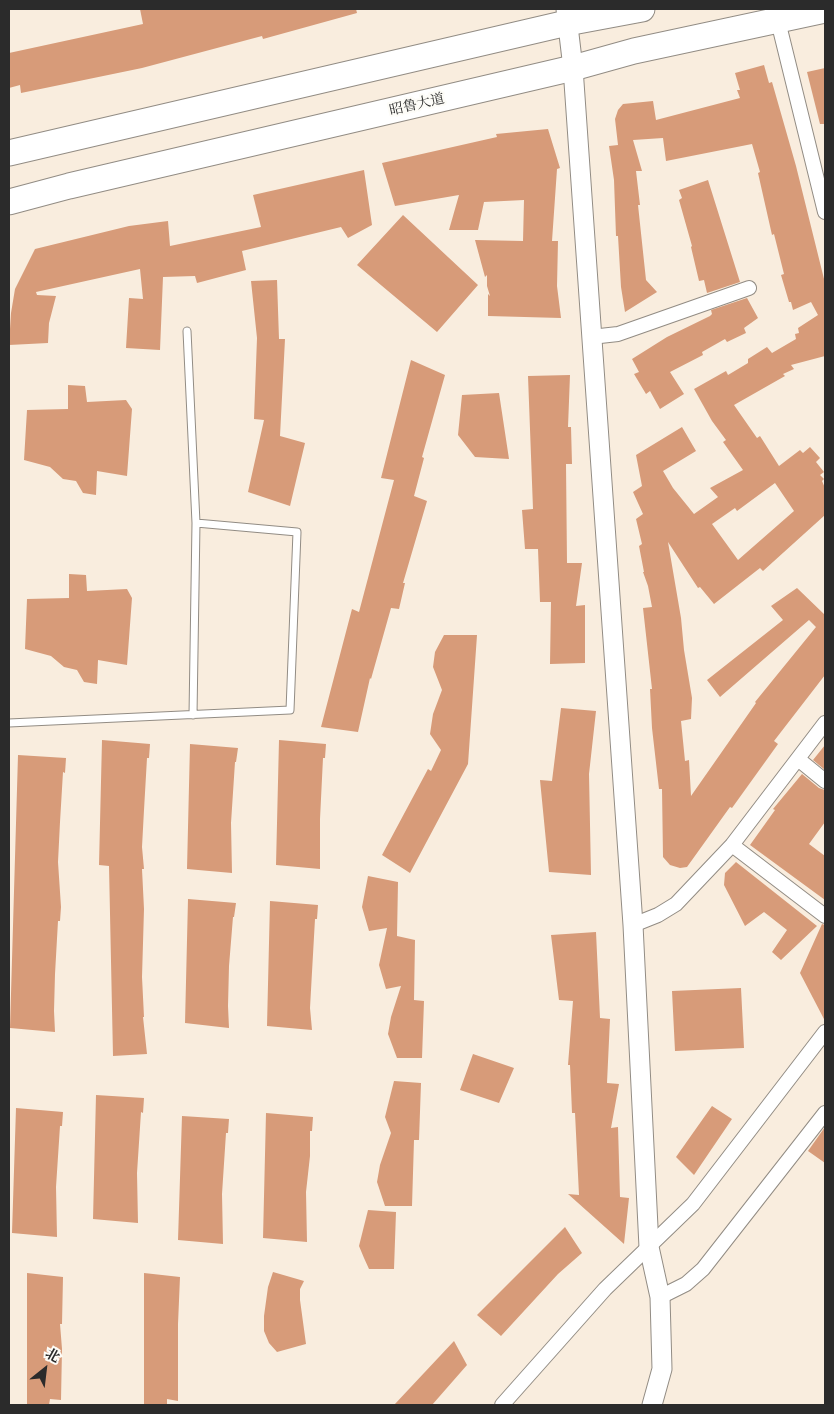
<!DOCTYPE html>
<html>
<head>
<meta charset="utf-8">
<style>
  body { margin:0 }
  #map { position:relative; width:834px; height:1414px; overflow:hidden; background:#f9edde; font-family:"Old Standard TT","Noto Serif SC",serif }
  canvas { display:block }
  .frame { position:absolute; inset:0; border:10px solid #2b2b2b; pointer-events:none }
  .north { position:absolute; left:20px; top:1344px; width:50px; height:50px; -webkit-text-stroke:4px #fdfcf7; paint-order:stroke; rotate:29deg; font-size:14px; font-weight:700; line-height:20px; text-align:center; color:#2b2b2b }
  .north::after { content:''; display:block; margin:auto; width:18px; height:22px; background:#2b2b2b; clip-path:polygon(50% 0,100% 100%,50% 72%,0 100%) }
</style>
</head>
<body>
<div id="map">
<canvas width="834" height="1414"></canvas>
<div class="frame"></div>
<div class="north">北</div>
</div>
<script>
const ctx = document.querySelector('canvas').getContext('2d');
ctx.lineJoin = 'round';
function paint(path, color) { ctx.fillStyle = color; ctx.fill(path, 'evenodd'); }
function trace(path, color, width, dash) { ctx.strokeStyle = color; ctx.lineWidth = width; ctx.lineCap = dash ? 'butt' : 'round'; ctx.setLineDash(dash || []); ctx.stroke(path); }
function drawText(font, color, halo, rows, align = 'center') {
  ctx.font = font + ' "Old Standard TT","Noto Serif SC",serif'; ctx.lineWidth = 4.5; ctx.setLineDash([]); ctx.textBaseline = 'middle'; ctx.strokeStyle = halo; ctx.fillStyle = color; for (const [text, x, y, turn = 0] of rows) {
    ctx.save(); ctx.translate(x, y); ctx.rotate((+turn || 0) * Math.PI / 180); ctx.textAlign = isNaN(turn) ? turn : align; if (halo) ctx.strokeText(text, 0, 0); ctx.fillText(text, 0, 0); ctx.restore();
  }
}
paint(new Path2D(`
  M 140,9 L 356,9 L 357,13 L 263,39 L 262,36 L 142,68 L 21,93 L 20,85 L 9,88 L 9,53 L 143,24 Z
  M 764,65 L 769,83 L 772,82 L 796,166 L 825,283 L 825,356 L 791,365 L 794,369 L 783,374 L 785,376 L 734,405 L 757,438 L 760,436 L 779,466 L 800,450 L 803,453 L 810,447 L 820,458 L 816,462 L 824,472 L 820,475 L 824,479 L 822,481 L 825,488 L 825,515 L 763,571 L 760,568 L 714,604 L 700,587 L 698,588 L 668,542 L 681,618 L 684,650 L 692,698 L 691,719 L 681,721 L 685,761 L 689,760 L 691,796 L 756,703 L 755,702 L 816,627 L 809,620 L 720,697 L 707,680 L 783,620 L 771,606 L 797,588 L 825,615 L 825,675 L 774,741 L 778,744 L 732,808 L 730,807 L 687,867 L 680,868 L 670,865 L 663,857 L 662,789 L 659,789 L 652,728 L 650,689 L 652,689 L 643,608 L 652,607 L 648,586 L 643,572 L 644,572 L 639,546 L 642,544 L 636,519 L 643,514 L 633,492 L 642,486 L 636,455 L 682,427 L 696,451 L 663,471 L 673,488 L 694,514 L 718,497 L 710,488 L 743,470 L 723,442 L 726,440 L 712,421 L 694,389 L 726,371 L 728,375 L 748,363 L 748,359 L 767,347 L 772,353 L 796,339 L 795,334 L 799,333 L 798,328 L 818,315 L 811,302 L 793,310 L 791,302 L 789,302 L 781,275 L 784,274 L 774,234 L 772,235 L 758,173 L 760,172 L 752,144 L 666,161 L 663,138 L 633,140 L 642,171 L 636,171 L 640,205 L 638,205 L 646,280 L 657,292 L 625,312 L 621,287 L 618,236 L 616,236 L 614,180 L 609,146 L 618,145 L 615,119 L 618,110 L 623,104 L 653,101 L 656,120 L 740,98 L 737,90 L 740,90 L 735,73 ZM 775,483 L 794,511 L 738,560 L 712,524 L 735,508 L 737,511 Z
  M 825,68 L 825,124 L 820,124 L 807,72 Z
  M 548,129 L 560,168 L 557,169 L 552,241 L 558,241 L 557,286 L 561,318 L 488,316 L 488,294 L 490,296 L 487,286 L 487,275 L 485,277 L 475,240 L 523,241 L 524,200 L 484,202 L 478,230 L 449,230 L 459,195 L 395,206 L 382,163 L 497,137 L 496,134 Z
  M 364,170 L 372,225 L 348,238 L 341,227 L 242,251 L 246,270 L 197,283 L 195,276 L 163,277 L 160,350 L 126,348 L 129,298 L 143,299 L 140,269 L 36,292 L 37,295 L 56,296 L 49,323 L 48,343 L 9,345 L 11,313 L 15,289 L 35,249 L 129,226 L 168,221 L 170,246 L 261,227 L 253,195 Z
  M 708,180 L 740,282 L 707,293 L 704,280 L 699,281 L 691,247 L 692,246 L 679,200 L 682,198 L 679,190 Z
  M 403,215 L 478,285 L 437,332 L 357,265 Z
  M 277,280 L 279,339 L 285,339 L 280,436 L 305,443 L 290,506 L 248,492 L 264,420 L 254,419 L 257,338 L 251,281 Z
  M 747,298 L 758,318 L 744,328 L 746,333 L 727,342 L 725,339 L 702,352 L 703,355 L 670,372 L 684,394 L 660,409 L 650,391 L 646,394 L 634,374 L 639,372 L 632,359 L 667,337 L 710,316 L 712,314 L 711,310 Z
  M 411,360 L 445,375 L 422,457 L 424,458 L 414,496 L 427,501 L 403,583 L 405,583 L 399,609 L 391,608 L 371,679 L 370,678 L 358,732 L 321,727 L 352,609 L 359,612 L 394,480 L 381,478 Z
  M 570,375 L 568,427 L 571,427 L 572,464 L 566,464 L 567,563 L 582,563 L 576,606 L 585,605 L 585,663 L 550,664 L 551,602 L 540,602 L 538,549 L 525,549 L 522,510 L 533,509 L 528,376 Z
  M 68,385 L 85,386 L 87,402 L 126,400 L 132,409 L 127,476 L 97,471 L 96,495 L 83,493 L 76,481 L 63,479 L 50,467 L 24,460 L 27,410 L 68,409 Z
  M 499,393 L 509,459 L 475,457 L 458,435 L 462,395 Z
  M 69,574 L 86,575 L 87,591 L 127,589 L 132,598 L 127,665 L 98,660 L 97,684 L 84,682 L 77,670 L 64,667 L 51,656 L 25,649 L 27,599 L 69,598 Z
  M 444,635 L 477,635 L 468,764 L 410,873 L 382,855 L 428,769 L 431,771 L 441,750 L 430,734 L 433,714 L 442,690 L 433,667 L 435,652 Z
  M 561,708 L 596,711 L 589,774 L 591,875 L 549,872 L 540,780 L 552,781 Z
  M 102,740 L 150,744 L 149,758 L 147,758 L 144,810 L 142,847 L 144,869 L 142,869 L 144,909 L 142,977 L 144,1017 L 143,1017 L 147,1054 L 113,1056 L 109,866 L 99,865 Z
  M 279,740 L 326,744 L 325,758 L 323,758 L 320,819 L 320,869 L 276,865 Z
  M 190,744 L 238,748 L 236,762 L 235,762 L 231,823 L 232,873 L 187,869 Z
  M 825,745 L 825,770 L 813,760 Z
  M 18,755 L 66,758 L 65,773 L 63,772 L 60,822 L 58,862 L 61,907 L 60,921 L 58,921 L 55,974 L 54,1011 L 55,1032 L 10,1028 Z
  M 802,774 L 819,788 L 825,790 L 825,822 L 809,844 L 825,856 L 825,900 L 750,845 L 775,810 L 773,809 Z
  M 736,862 L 817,926 L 781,960 L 772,952 L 787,930 L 764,912 L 745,926 L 724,885 L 725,873 Z
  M 368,876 L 398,882 L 397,936 L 415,940 L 414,1000 L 424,1001 L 422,1058 L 397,1058 L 388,1034 L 391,1017 L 401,986 L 386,989 L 379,965 L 387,928 L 369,931 L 362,907 Z
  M 188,899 L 236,903 L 234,917 L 233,917 L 229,966 L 228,1006 L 229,1028 L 185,1023 Z
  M 270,901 L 318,905 L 317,919 L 315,919 L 312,972 L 310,1008 L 312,1030 L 267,1026 Z
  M 822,924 L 825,925 L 825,1021 L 800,973 Z
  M 596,932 L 600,1018 L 610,1019 L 607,1083 L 619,1084 L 611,1128 L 618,1127 L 620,1197 L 629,1198 L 624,1244 L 568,1194 L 579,1195 L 575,1113 L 572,1113 L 570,1065 L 568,1065 L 573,1001 L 559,1000 L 551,935 Z
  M 741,988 L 744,1048 L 675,1051 L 672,991 Z
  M 473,1054 L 514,1068 L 499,1103 L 460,1090 Z
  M 394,1081 L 421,1083 L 419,1140 L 414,1140 L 412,1206 L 385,1206 L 377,1182 L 380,1165 L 391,1133 L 385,1117 Z
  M 96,1095 L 144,1098 L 143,1113 L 141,1112 L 137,1173 L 138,1223 L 93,1219 Z
  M 712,1106 L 732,1119 L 694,1175 L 676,1157 Z
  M 16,1108 L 63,1112 L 62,1126 L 60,1126 L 56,1187 L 57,1237 L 12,1233 Z
  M 266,1113 L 313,1117 L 312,1131 L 310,1131 L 310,1156 L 306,1192 L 307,1242 L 263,1238 Z
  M 182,1116 L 229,1119 L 228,1133 L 226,1133 L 222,1194 L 223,1244 L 178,1240 Z
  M 825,1127 L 825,1163 L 808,1151 Z
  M 368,1210 L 396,1212 L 394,1269 L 369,1269 L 364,1258 L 359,1246 Z
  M 565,1227 L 582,1253 L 558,1274 L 501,1336 L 477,1315 Z
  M 273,1272 L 304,1281 L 300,1289 L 300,1300 L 306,1344 L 277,1352 L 269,1343 L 264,1331 L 264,1316 L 268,1287 Z
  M 27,1273 L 63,1277 L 62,1324 L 60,1324 L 62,1349 L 61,1400 L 50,1399 L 49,1405 L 27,1405 Z
  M 144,1273 L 180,1277 L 178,1324 L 178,1401 L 167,1399 L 167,1405 L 144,1405 Z
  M 454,1341 L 467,1365 L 432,1405 L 394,1405 Z`), '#d79b79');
const lane = new Path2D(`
  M 193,715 L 196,523
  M 9,723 L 290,710 L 297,532 L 196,523 L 187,331`);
const street = new Path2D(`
  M 778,21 L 825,212
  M 591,337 L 618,334 L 749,288
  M 798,759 L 825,781
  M 732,845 L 825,916
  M 633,925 L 658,915 L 676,904 L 732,845 L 825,723
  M 660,1297 L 686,1284 L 703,1269 L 825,1113
  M 502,1405 L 605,1289 L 693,1204 L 825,1032`);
const secondary = new Path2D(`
  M 566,9 L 573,68 L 633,925 L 649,1247 L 660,1297 L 662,1369 L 652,1405`);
const highway = new Path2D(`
  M 9,153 L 567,23 L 642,9
  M 9,202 L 69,186 L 573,68 L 634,51 L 825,10`);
trace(lane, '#928c84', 9);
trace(street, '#928c84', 16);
trace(secondary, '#928c84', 21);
trace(highway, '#928c84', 27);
trace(lane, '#fff', 7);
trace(street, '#fff', 14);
trace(secondary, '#fff', 19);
trace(highway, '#fff', 25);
drawText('14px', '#2b2b2b', '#fdfcf7', [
  ["昭鲁大道",417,105,-13]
]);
</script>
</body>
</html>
